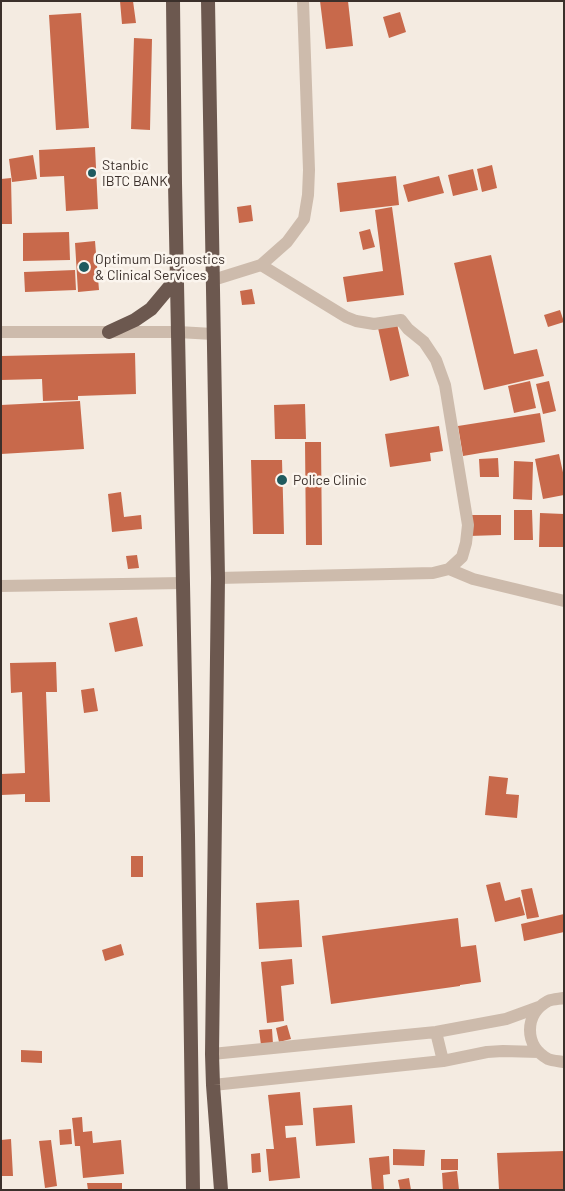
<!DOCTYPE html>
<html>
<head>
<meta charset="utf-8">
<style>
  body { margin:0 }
  #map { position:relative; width:565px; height:1191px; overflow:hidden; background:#f4ebe1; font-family:Barlow,sans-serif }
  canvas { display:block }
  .frame { position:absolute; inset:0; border:2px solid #3b302b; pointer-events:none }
</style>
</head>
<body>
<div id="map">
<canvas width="565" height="1191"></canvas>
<div class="frame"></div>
</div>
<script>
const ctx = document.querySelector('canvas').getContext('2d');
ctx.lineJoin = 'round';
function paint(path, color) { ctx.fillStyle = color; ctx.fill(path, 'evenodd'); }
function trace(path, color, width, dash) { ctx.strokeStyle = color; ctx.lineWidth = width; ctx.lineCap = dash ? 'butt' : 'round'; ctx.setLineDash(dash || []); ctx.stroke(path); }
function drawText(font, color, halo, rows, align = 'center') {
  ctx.font = font + ' Barlow,sans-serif'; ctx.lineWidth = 5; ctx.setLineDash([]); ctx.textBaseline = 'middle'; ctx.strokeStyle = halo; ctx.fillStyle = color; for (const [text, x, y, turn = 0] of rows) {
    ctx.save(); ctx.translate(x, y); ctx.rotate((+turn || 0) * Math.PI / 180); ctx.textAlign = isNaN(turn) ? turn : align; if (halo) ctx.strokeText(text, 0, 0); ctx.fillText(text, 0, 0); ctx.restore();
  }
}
paint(new Path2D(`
  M 120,1 L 133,1 L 136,23 L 122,24 Z
  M 320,1 L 348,1 L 353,46 L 326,49 Z
  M 400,12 L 406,32 L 389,38 L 383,17 Z
  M 81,13 L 89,128 L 56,130 L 49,15 Z
  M 134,38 L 152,39 L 150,130 L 131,129 Z
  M 95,147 L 98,209 L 66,211 L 64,176 L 40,177 L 39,150 Z
  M 33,155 L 37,179 L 12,182 L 9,159 Z
  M 492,165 L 497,188 L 482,192 L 477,169 Z
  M 473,169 L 478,190 L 453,196 L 448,175 Z
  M 396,176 L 399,205 L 340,212 L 337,183 Z
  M 439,176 L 444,193 L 408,202 L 403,185 Z
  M 11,178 L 12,224 L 1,224 L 1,179 Z
  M 251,205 L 253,221 L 239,223 L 237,207 Z
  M 392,207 L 404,295 L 347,302 L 343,277 L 383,271 L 375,210 Z
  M 370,229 L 375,247 L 363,250 L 359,232 Z
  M 69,232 L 70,260 L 23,261 L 23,233 Z
  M 95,241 L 99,290 L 78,292 L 75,243 Z
  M 491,255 L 514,354 L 537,349 L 544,376 L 484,390 L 454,263 Z
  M 75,270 L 76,290 L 25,292 L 24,272 Z
  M 252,289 L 255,304 L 242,305 L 240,291 Z
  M 560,310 L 564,322 L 548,327 L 544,315 Z
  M 397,324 L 409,376 L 390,381 L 378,328 Z
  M 135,353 L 136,394 L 78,396 L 78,400 L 43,401 L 42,379 L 1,380 L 1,356 Z
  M 530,381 L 536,408 L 514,413 L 508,386 Z
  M 549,381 L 556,411 L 543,414 L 536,384 Z
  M 80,401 L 84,449 L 1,454 L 1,405 Z
  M 305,404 L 306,439 L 275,439 L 274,405 Z
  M 540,413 L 545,442 L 463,456 L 458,426 Z
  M 439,426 L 443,451 L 430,453 L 431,461 L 390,467 L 385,434 Z
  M 305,442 L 321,442 L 322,545 L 306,545 Z
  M 559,454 L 564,477 L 564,495 L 543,499 L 535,459 Z
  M 498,458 L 499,477 L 480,477 L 479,459 Z
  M 251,460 L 282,460 L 284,534 L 253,534 Z
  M 514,461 L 533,462 L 532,500 L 513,499 Z
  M 121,492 L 124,517 L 141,515 L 142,529 L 112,532 L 108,494 Z
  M 514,510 L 532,510 L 533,540 L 514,540 Z
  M 540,513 L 564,514 L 564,547 L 539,547 Z
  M 469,515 L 501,515 L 501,535 L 469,536 Z
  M 137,555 L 139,568 L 128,569 L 126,556 Z
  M 137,617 L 143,646 L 115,652 L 109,623 Z
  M 56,662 L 57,692 L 46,692 L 50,802 L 25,802 L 25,794 L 1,795 L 1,774 L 25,773 L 22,692 L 11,693 L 10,663 Z
  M 94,688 L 98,711 L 84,713 L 81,690 Z
  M 489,776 L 508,778 L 506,794 L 519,795 L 517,818 L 485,815 Z
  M 131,856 L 143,856 L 143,877 L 131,877 Z
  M 500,882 L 505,901 L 520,897 L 525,915 L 495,922 L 486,885 Z
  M 532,888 L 539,917 L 527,919 L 521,890 Z
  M 299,900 L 302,947 L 259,949 L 256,903 Z
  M 564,914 L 564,932 L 524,941 L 521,924 Z
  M 458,918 L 461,947 L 476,945 L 481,982 L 460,985 L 460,986 L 331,1004 L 322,936 Z
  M 121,944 L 124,955 L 105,961 L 102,950 Z
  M 292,959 L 294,984 L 281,986 L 284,1021 L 267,1023 L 261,962 Z
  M 287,1025 L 291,1039 L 279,1042 L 276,1028 Z
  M 272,1029 L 273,1044 L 261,1045 L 259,1030 Z
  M 21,1050 L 42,1051 L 42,1063 L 21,1062 Z
  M 300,1092 L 303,1125 L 285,1126 L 286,1138 L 296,1137 L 300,1178 L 269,1181 L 266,1149 L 274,1149 L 268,1095 Z
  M 352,1105 L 355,1143 L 316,1146 L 313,1108 Z
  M 82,1117 L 83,1132 L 92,1131 L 93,1143 L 121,1140 L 124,1174 L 83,1178 L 80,1146 L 75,1146 L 72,1118 Z
  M 71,1129 L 72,1144 L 60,1145 L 59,1130 Z
  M 11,1139 L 13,1176 L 1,1176 L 1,1140 Z
  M 51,1140 L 57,1186 L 45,1188 L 39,1141 Z
  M 393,1149 L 425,1150 L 424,1166 L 393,1165 Z
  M 564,1151 L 564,1190 L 499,1190 L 497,1153 Z
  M 260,1153 L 261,1172 L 252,1173 L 251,1154 Z
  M 389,1156 L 390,1174 L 383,1175 L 384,1190 L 372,1190 L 369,1158 Z
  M 441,1159 L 458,1159 L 458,1170 L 441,1170 Z
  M 457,1171 L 459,1190 L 443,1190 L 442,1173 Z
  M 409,1178 L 411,1190 L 400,1190 L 398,1180 Z
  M 87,1183 L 122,1183 L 122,1190 L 88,1190 Z`), '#c8694b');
trace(new Path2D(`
  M 213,280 L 261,265 L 287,242 L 304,219 L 308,195 L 309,170 L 303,1
  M 1,332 L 178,332 L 213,334
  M 449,569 L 473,579 L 564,601
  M 218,578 L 433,573 L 449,569 L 462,557 L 466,543 L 468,525 L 445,385 L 436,360 L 424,342 L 408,329 L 401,320 L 374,324 L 356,321 L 346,317 L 261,265
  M 1,586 L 183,583
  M 564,998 C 559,999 553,999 548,1001 C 524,1014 524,1046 548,1059 C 553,1061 559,1061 564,1062
  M 436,1032 L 443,1061
  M 212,1054 L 436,1032 L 506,1019 L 539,1007
  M 213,1085 L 443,1061 L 487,1052 L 503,1051 L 539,1052`), '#cdbbac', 12);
trace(new Path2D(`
  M 173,1 L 175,183 L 188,835 L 193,1190
  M 208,1 L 218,578 L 212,1054 L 213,1085 L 221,1190
  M 109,332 L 135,320 L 151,309 L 177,278`), '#6c584f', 14);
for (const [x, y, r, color] of [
  [92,173,5,"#1f5a5e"],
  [84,267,6,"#1f5a5e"],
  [282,480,6,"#1f5a5e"]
]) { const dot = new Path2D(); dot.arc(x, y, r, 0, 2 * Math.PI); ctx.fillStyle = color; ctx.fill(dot); trace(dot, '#fbf5ee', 2); }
drawText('14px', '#3b302b', '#fbf5ee', [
  ["Stanbic",102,165],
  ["IBTC BANK",102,181],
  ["Optimum Diagnostics",95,259],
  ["& Clinical Services",95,275],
  ["Police Clinic",293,480]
], 'left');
</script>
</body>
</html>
